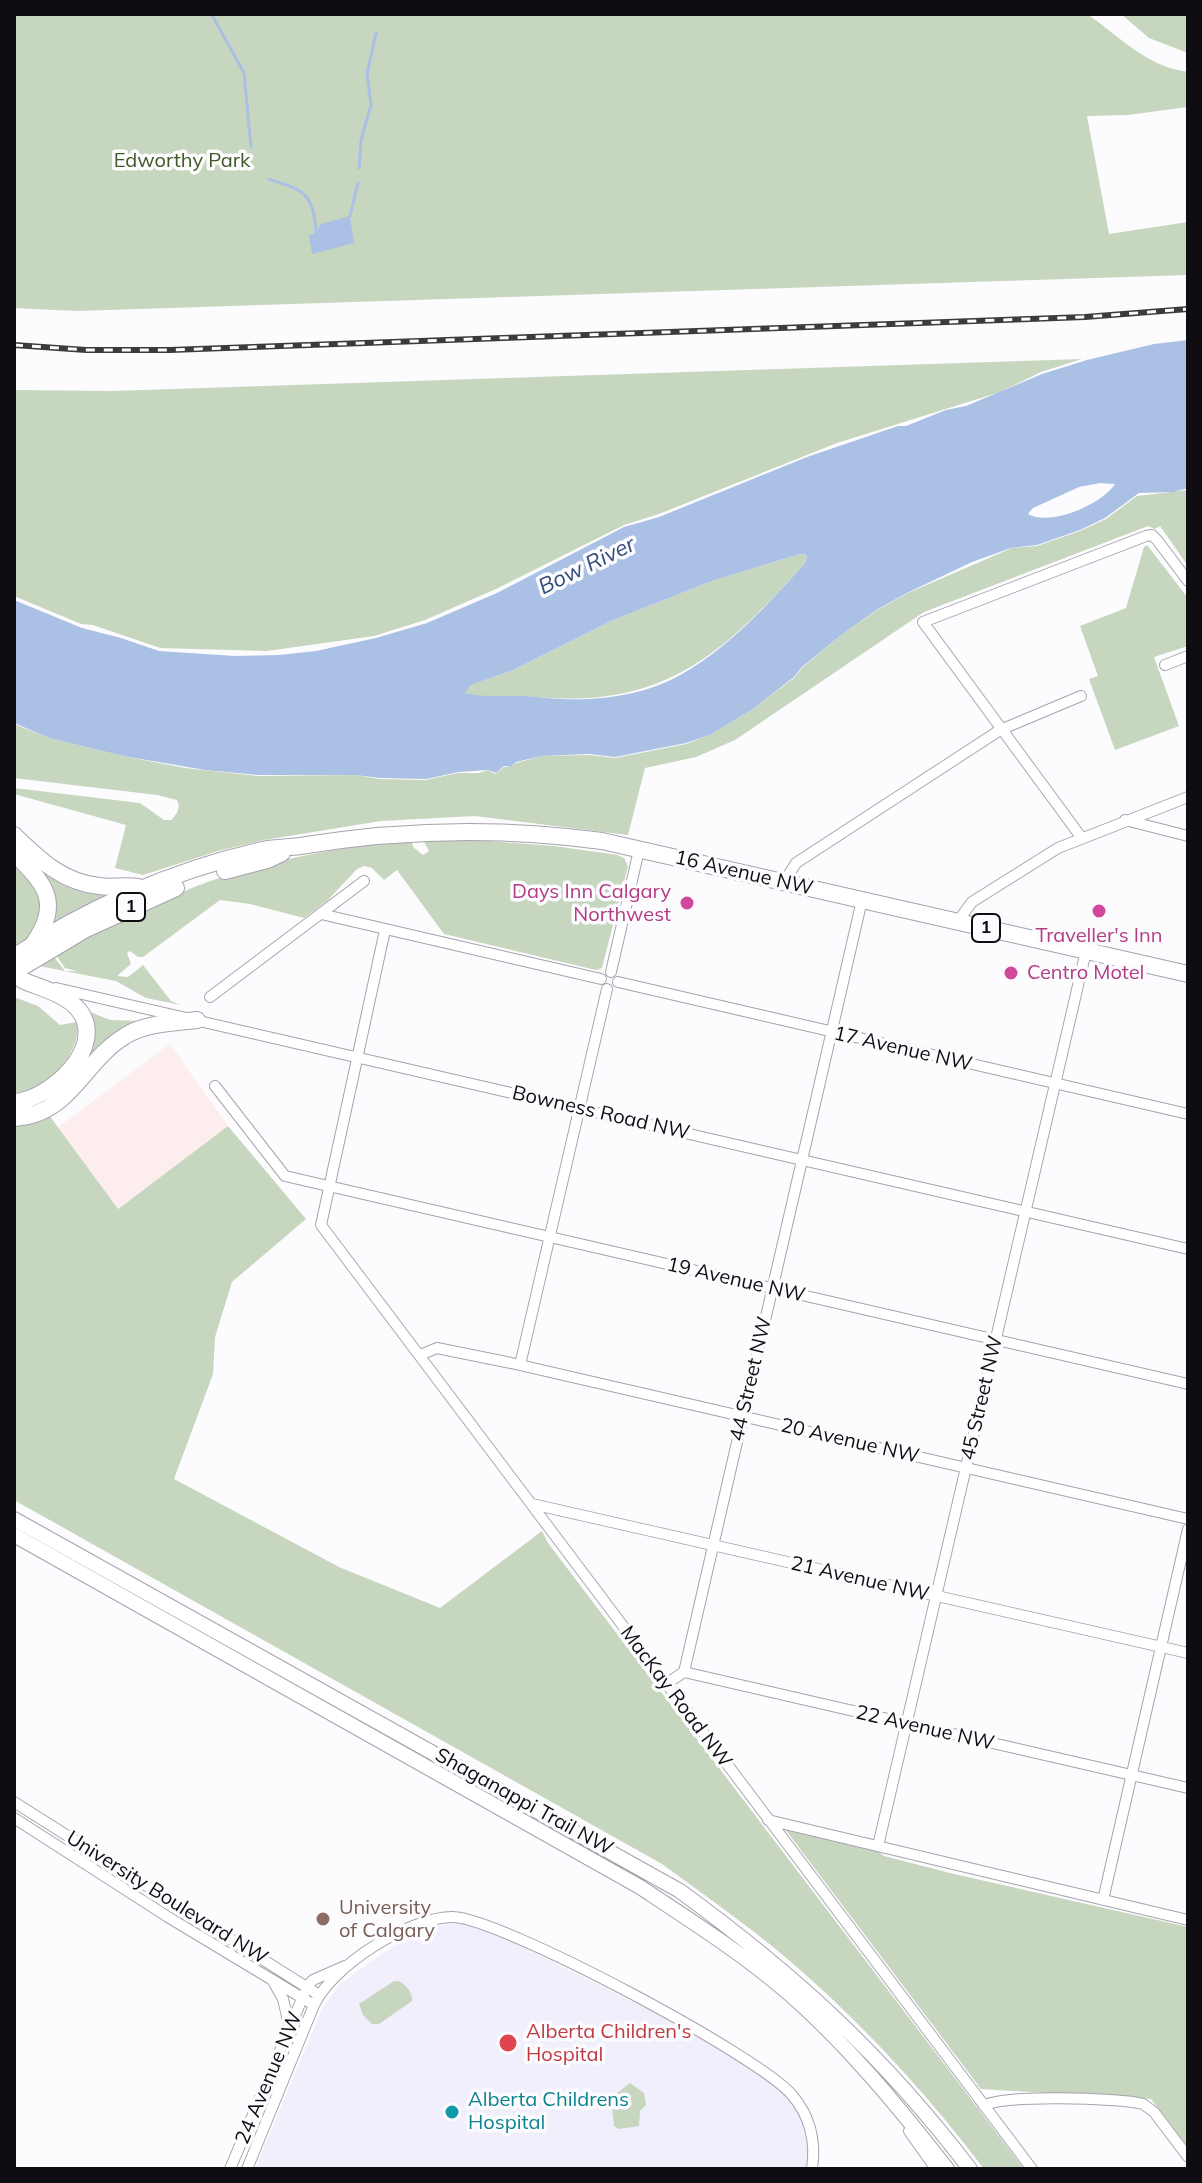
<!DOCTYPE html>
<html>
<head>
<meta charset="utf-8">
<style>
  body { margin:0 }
  #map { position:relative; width:1202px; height:2183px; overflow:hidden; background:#fcfbfd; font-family:Mulish,sans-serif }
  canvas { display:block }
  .frame { position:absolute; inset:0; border:16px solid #0f0d11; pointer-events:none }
</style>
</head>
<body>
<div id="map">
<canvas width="1202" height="2183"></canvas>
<div class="frame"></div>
</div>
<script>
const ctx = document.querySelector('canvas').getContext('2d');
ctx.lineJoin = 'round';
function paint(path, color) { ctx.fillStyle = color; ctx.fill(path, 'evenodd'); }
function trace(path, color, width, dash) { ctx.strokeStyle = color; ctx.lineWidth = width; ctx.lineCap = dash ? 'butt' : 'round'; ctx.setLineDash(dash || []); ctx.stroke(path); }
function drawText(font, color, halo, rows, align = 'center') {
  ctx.font = font + ' Mulish,sans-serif'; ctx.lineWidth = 7; ctx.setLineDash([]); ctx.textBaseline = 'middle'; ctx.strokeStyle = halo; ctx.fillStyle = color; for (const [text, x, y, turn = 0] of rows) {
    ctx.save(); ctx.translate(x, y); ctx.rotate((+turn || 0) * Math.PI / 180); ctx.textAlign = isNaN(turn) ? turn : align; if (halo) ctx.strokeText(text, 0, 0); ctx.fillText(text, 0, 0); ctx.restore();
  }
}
paint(new Path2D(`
  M 170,1044 L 228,1126 L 117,1209 L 58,1127 Z`), '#fdedee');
paint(new Path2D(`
  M 451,1924 L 472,1925 L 504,1938 L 658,2014 L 759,2073 L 791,2100 L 805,2124 L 808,2147 L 807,2169 L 255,2169 L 322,2009 L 340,1984 L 407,1936 L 426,1928 Z`), '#f2effd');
paint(new Path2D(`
  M 14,14 L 1087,14 C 1121,37 1145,66 1188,72 L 1188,107 L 1128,115 L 1087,116 L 1109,234 L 1188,222 L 1188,275 L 76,311 L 14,308 Z
  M 1121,14 L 1188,14 L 1188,53 L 1149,38 Z
  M 1082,359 L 1041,372 L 1000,392 L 837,443 L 659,514 L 624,525 L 496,589 L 425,620 L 374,636 L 267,651 L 160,648 L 93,625 L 81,624 L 14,596 L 14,390 L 112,391 Z
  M 1188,490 L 1188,566 L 1160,526 L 1155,529 L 1148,526 L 924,612 L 735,740 L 696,757 L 645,768 L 628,835 L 475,816 L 381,821 L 264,840 L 218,851 L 143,875 L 115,868 L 126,825 L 14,794 L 14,788 L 140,803 L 164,820 L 171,820 C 177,814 181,808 177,800 L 157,795 L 14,778 L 14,724 L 49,738 L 123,756 L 185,768 L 258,776 L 355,775 L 380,779 L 425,780 L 458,773 L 479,773 L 488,770 L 495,774 L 504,767 L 511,767 L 516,763 L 542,756 L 589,755 L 615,758 L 686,744 L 710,735 L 753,709 L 794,678 L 803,667 L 840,636 L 879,609 L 908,593 L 1012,548 L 1037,546 L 1080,531 L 1106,519 L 1137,496 Z
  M 1147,545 L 1188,598 L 1188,646 L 1154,657 L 1179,726 L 1115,750 L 1089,679 L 1098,676 L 1080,626 L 1126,608 L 1144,547 Z
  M 800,554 L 807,555 L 806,562 C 725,652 665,709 537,697 C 513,695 486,700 465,693 L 471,685 L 513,670 L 611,621 L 712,581 Z
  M 463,839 L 554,846 L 618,855 L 624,858 L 628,866 L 602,968 L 596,970 L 444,934 L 397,870 L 384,880 L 372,868 L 364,866 L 357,869 L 327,901 L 304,918 L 250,904 L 220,900 L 143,957 L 138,957 L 130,951 L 127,953 L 131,964 L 117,976 L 128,977 L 143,965 L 171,1001 L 181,1005 L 146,998 L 116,981 L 39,966 L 54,957 L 65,971 L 77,971 L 65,968 L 56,955 L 69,945 C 106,927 142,908 180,893 C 253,862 334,847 412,841 L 413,847 L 423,855 L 429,851 L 423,840 Z
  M 27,855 L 113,894 L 52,925 Z
  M 14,861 L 36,884 L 42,913 L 27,941 L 14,949 Z
  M 14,997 L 38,1006 L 60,1025 L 77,1022 C 82,1055 46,1088 15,1093 Z
  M 90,1012 L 110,1020 L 141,1021 L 83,1065 L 94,1042 Z
  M 49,1115 L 118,1209 L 228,1126 L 306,1219 L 232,1282 L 215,1337 L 213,1374 L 174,1479 L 339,1567 L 440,1608 L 542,1531 L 548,1543 L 1024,2169 L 984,2169 C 931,2099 873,2035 807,1976 C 762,1935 711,1900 662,1864 L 14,1500 L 14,1124 Z
  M 785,1829 L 878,1851 L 884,1856 L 954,1874 L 1188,1927 L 1188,2147 L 1151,2099 L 981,2089 Z
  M 394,1981 L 399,1981 C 406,1985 413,1993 412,2001 L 379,2024 L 372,2024 L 363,2015 L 359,2004 Z
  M 630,2083 L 644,2093 L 646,2105 L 640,2111 L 639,2126 L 619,2129 L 614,2126 L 611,2098 Z`), '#c7d6be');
paint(new Path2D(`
  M 350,216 L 354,243 L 312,254 L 309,236 L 316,232 L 321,224 Z
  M 1188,340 L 1188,488 L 1174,492 L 1139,493 L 1105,518 L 1080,530 L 1037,545 L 1011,548 L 972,562 L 907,593 L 878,609 L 840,636 L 802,667 L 794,677 L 753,709 L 710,735 L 686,743 L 615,757 L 589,754 L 542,756 L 516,762 L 511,767 L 504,766 L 496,773 L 488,770 L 459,772 L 426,779 L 380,778 L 355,775 L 258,775 L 205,770 L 123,756 L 49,738 L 14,723 L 14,600 L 82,628 L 121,638 L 159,651 L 235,656 L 279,655 L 316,651 L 376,638 L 427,623 L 497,593 L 624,527 L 659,517 L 807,457 L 898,426 L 906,426 L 946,410 L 966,406 L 1042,374 L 1087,360 L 1154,344 ZM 1100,483 L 1115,484 C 1102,504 1051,527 1028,514 L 1033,508 L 1079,487 ZM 800,554 L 807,555 L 806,562 C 770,602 730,647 682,674 C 641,698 585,703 538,697 C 514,694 488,699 465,693 L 471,685 L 513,670 L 611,621 L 712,581 Z`), '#aac0e4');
trace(new Path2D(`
  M 212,15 L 244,73 L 251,147
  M 359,168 L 361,140 L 371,105 L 367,74 L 376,33
  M 269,179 C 305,191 313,193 316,232
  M 350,216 L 358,183`), '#aac0e4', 3);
const minor = new Path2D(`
  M 1165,665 L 1188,656
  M 1125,820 L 1188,836
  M 1081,837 L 923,622 L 1146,536 L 1152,535 L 1157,540 L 1188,581
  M 784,882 L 796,863 L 1000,730 L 1081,696
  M 321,914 L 601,979
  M 958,921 L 972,902 L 1058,848 L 1188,797
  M 385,930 L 321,1225 L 1032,2169
  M 611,972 L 639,850
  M 618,982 L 1188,1114
  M 56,988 L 1188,1249
  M 210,997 L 364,881
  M 215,1086 L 285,1176 L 1188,1384
  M 420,1355 L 437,1348 L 511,1363 L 1188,1519
  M 520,1365 L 607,989
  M 532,1504 L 1188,1653
  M 684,1672 L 862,900
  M 666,1684 L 684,1672 L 1188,1788
  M 14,1802 L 319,1995
  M 14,1818 L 168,1917 L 314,2005
  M 768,1820 L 1188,1920
  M 878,1846 L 1086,951
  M 1103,1900 L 1188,1529
  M 273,1981 L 283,1999 L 290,2029
  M 306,1987 L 313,1980 L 345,1966
  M 984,2106 C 1000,2094 1120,2098 1143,2104 L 1154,2112 L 1188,2157
  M 909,2131 L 936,2169
  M 230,2169 L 304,1994
  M 247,2169 L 314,2005 C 333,1965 409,1917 453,1917 C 501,1918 761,2057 792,2095 C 810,2116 816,2142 812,2169`);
const major = new Path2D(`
  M 14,1519 L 680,1891 C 795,1975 883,2055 970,2169
  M 14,1535 L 640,1887 C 690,1920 740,1952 786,1991 C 846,2043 898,2106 947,2169`);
const highway = new Path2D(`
  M 14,835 C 40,860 62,882 99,886 C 112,888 125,885 138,887
  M 14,853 C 45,884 62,902 34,943
  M 225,871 L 267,860 L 282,853
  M 14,957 C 87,908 172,871 258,851 C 271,847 286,848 300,846 C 402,829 500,827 602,841 L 1188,974
  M 14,972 L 86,929 L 176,888
  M 14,1102 C 50,1100 109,1046 78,1009 C 64,993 40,988 22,980
  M 14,1118 C 72,1114 82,1062 125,1036 C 145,1023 173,1023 197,1020`);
trace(minor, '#a8a3af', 12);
trace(major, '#a8a3af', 16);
trace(highway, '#a8a3af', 18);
trace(minor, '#fff', 10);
trace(major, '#fff', 14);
trace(highway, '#fff', 16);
const rail = new Path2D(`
  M 14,345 L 86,350 L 170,350 L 1085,317 L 1188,309`);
trace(rail, '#3c3a3d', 6);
trace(rail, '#fcfbfd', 3, [9]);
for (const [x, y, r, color] of [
  [687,903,8,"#d1479c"],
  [1099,911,8,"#d1479c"],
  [1011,973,8,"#d1479c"],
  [323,1919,8,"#8d6e63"],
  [508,2043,10,"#e0444e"],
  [452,2112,8,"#0f9aa8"]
]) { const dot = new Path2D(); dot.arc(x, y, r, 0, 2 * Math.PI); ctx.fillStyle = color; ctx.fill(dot); trace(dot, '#fcfbfd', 3); }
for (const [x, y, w] of [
  [131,907,28],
  [986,928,28]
]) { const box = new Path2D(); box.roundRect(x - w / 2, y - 14, w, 28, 6); ctx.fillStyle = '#fcfbfd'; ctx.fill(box); trace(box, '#0f0d11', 2); }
drawText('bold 18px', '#0f0d11', null, [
  ["1",131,907],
  ["1",986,928]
]);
drawText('20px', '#3c5a25', '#fcfbfd', [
  ["Edworthy Park",182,161]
]);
drawText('20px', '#0f0d11', '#fcfbfd', [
  ["16 Avenue NW",744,873,13],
  ["17 Avenue NW",903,1049,13],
  ["Bowness Road NW",601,1113,13],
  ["19 Avenue NW",736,1280,13],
  ["44 Street NW",751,1379,-77],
  ["45 Street NW",982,1398,-77],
  ["20 Avenue NW",850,1441,13],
  ["21 Avenue NW",860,1579,13],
  ["MacKay Road NW",676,1697,53],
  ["22 Avenue NW",925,1728,13],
  ["Shaganappi Trail NW",524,1802,29],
  ["University Boulevard NW",167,1898,32],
  ["24 Avenue NW",269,2078,-67]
]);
drawText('20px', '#b23c85', '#fcfbfd', [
  ["Days Inn Calgary",671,892],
  ["Northwest",671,915],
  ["Traveller's Inn",1099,936,"center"],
  ["Centro Motel",1027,973,"left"]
], 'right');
drawText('20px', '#785e54', '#fcfbfd', [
  ["University",339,1908],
  ["of Calgary",339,1931]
], 'left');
drawText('20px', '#be3a42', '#fcfbfd', [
  ["Alberta Children's",526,2032],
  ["Hospital",526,2055]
], 'left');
drawText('20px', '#0d838f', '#fcfbfd', [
  ["Alberta Childrens",468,2100],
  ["Hospital",468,2123]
], 'left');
drawText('italic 22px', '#314c7c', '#fcfbfd', [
  ["Bow River",587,566,-26]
]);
</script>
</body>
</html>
